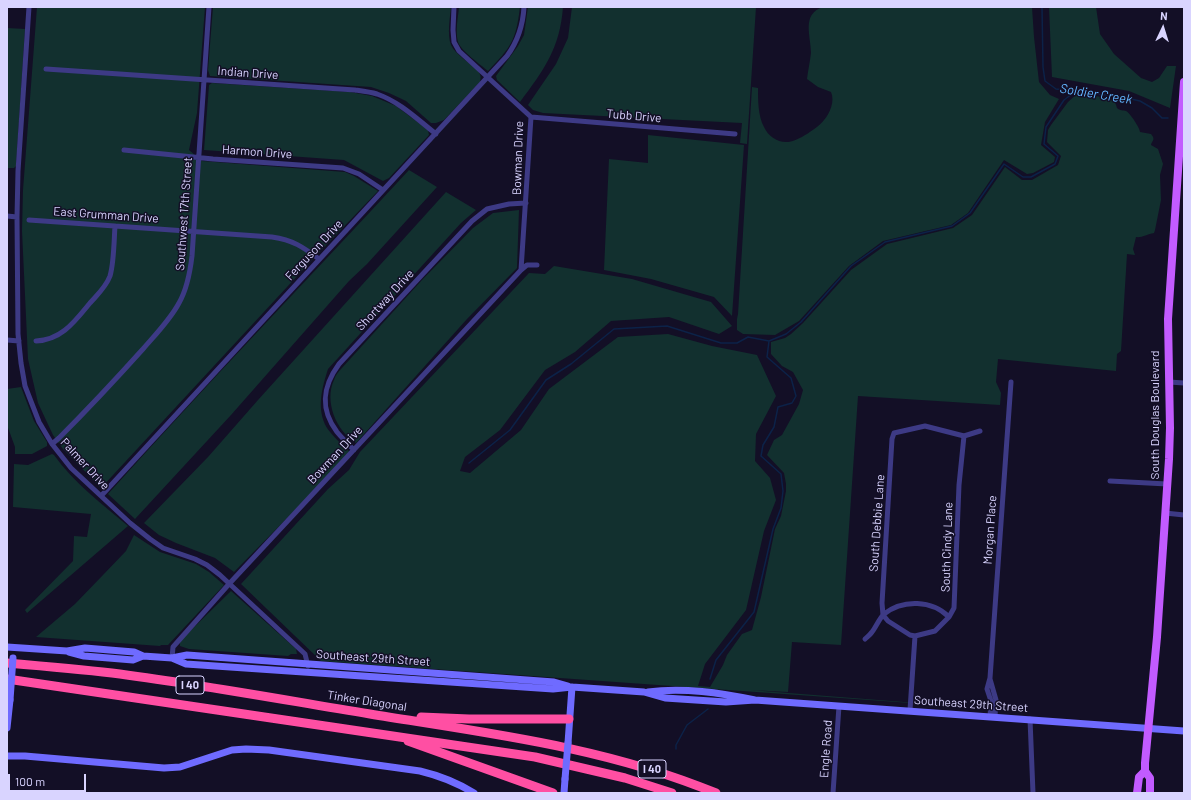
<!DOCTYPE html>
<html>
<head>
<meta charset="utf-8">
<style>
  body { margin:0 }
  #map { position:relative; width:1191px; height:800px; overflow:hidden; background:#130f26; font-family:Barlow,sans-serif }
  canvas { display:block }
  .frame { position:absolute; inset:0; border:8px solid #d9d4ff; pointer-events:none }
  .north { position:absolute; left:1143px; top:8px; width:40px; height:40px; -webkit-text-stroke:3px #130f26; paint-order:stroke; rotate:4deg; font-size:11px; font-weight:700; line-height:16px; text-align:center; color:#d9d4ff }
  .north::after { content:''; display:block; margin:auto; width:14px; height:18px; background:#d9d4ff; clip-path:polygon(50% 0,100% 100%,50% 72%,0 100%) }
  .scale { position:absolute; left:8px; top:774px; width:78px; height:18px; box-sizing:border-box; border:2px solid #d9d4ff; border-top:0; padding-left:5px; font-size:12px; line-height:14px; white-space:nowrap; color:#d9d4ff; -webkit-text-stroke:3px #130f26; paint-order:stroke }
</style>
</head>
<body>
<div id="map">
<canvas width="1191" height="800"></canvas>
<div class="frame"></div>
<div class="north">N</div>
<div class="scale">100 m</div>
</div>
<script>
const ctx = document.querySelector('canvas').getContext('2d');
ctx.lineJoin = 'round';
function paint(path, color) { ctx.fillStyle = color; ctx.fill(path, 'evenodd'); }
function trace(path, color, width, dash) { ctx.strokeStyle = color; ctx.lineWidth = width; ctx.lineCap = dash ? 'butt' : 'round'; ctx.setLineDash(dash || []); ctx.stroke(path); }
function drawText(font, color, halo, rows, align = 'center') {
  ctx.font = font + ' Barlow,sans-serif'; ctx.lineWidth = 3; ctx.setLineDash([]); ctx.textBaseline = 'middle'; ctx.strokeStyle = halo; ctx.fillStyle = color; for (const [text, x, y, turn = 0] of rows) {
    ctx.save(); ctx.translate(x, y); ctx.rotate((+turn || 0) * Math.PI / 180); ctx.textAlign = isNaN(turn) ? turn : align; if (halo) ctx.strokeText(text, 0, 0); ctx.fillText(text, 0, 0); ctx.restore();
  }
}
paint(new Path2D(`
  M 37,7 L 205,7 L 197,113 L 189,150 L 202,161 L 345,172 L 354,176 L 378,191 L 312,260 L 101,488 L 63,449 L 53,435 L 38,403 L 28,359 L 22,231 L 23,190 Z
  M 213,7 L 451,7 C 450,18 447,34 451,45 C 455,54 471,64 478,71 C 481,75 481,77 480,82 L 444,120 L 436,123 L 431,123 L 406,101 L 389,93 L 371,87 L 210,76 L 208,70 Z
  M 459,7 L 520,7 C 516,41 511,47 488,71 C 481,65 461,51 458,42 C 455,31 458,18 459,7 Z
  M 528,7 L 563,7 C 560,48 544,70 520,102 L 497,80 L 496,76 L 518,46 L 524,35 Z
  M 572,7 L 756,7 L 747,144 L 740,143 L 742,123 L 543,113 L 533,110 L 528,105 L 556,64 L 568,38 Z
  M 823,7 L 1032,7 L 1034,37 L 1039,82 L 1050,95 L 1059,99 L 1045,122 L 1041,145 L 1055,157 L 1054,162 L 1033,173 L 1027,174 L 1004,160 L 968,213 L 951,225 L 883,241 L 849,266 L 799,321 L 775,335 L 743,334 L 737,330 L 737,319 L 738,314 L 752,87 L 758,88 C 758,100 758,116 764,127 C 768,136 778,143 788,142 C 797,142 819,127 824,120 C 830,113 835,101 831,92 L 818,87 L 807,79 C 808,70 810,62 811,53 C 811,36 801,14 823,7 Z
  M 1049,7 L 1096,7 L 1100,34 L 1114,54 L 1141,78 L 1152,82 L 1159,78 L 1167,66 L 1176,66 L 1170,108 L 1129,91 L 1052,77 Z
  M 7,28 L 25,29 L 16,166 L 14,168 L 7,168 Z
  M 212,83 L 350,92 L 372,96 L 396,106 L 428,130 L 429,135 L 389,178 L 383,181 L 344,160 L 204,150 L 209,85 Z
  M 1078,93 L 1113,99 C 1115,101 1116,105 1117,108 C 1120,111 1123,110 1126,111 C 1130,113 1140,128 1140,132 L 1151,134 C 1156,140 1152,140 1151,145 L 1158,149 L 1163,164 L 1160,175 L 1161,200 L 1155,230 L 1154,233 C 1147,234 1142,238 1136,237 L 1133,249 L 1135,255 L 1127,254 L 1121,351 L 1117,354 L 1116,371 L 998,359 L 996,382 L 1001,393 L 1000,405 L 858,396 L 841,645 L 792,642 L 788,692 L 750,690 L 981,708 L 321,661 L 241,584 L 328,489 L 349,470 L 360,452 L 529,273 L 545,274 L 554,266 L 632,279 L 711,302 L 732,326 L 719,334 L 669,317 L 611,321 L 575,352 L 545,370 L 500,430 L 465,457 L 460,471 L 470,473 L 521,430 L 549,389 L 618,337 L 668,334 L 712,346 L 757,355 L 776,396 L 756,434 L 755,461 L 770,478 L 776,500 L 764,531 L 746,610 L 705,664 L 698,686 L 710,687 L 723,665 L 727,655 L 742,634 L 752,630 L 761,597 L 775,529 L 781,516 L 786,491 L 786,484 L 784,473 L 767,455 L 774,440 L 782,435 L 799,404 L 803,390 L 793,372 L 782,366 L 771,354 L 771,342 L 785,338 L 791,334 L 803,323 L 851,270 L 887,244 L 953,228 L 972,215 L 1005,167 L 1022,180 L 1032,180 L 1058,165 L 1061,156 L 1047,142 L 1048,130 L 1051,125 L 1068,102 Z
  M 648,135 L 744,145 L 732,316 L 714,297 L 651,279 L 604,270 L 609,159 L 648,163 Z
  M 409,170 L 437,187 L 367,264 L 349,281 L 231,415 L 135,519 L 108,494 C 207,384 309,278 409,170 Z
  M 446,192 L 476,210 L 461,223 L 328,369 C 322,388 316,409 327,428 C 333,437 343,445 351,453 L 234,572 L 215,558 L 176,543 L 159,535 L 144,523 L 208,457 L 258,400 Z
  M 519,210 L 517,268 L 467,319 L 356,443 C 336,431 324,401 334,380 C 335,376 338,372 341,369 L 422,280 L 473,228 L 493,213 Z
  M 21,387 L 34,421 L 47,442 L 47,446 L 32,454 L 15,454 L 15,447 L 7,425 L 7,389 Z
  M 52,454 L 54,455 C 74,483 102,504 128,526 L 27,613 L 25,610 L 73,561 L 74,536 L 87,537 L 91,514 L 13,507 L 14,464 L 28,465 Z
  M 134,535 L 160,552 L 196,564 L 209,572 L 224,585 L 168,645 L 161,645 L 160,646 L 36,637 L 75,604 L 103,575 L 126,551 Z
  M 231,591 L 296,649 L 297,654 L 291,654 L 288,656 L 189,649 L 180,646 L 180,642 L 182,639 Z`), '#12302f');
trace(new Path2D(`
  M 1042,7 L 1043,67 L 1045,81 L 1056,89 L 1123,97 L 1140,101 L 1152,108 L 1162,118 L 1168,118
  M 469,463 L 510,430 L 546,380 L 571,364 L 614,329 L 667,326 L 721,343 L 737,343 L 748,337 L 769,341 L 786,334 L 801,322 L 851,266 L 885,242 L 952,226 L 970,213 L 1004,164 L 1023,177 L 1031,177 L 1055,164 L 1058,156 L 1044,144 L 1046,127 L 1064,100 L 1076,91
  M 710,679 L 716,660 L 754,612 L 773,529 L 781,508 L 783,491 L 781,474 L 761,456 L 763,445 L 774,427 L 778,407 L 792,403 L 796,396 L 791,378 L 767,357 L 769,341
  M 676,749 L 676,745 L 687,725 L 708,709`), '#0c2248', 1.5);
trace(new Path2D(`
  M 29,7 L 18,171 L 17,217 L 18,334 L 21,363 L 25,386 L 39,422 L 52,444 L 71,468 L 130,523 L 150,539 L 163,548 L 195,559 L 207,565 L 220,575 L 305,654 L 308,666
  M 454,7 L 453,30 L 454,42 L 459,51 L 531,117 L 521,270
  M 46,69 L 355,90 C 362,91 370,92 377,94 C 400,102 417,119 436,134
  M 531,117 L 735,134
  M 124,150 L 213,159 L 343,168 L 359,174 L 383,190
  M 7,216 L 17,217
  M 29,220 L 272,237 C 293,240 303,247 319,259
  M 7,340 L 19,341
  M 36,341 C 62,340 75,321 90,303 C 98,294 106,287 110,276 C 114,263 114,240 115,226
  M 1169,382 L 1184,383
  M 964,436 L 959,485 L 954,608 L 949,617 L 935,631 L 915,636 L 910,635 L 888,621 L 883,615 L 882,603 L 892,439 L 894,433 L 925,426 L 964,436 L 980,431
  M 52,444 L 59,438 C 88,409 116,379 143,349 C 155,335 170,320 179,303 C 187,289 190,273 192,256 L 209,7
  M 354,450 C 348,444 342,438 337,432 C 319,408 323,386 339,364 L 472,221 L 487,209 L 509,204 L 526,203
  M 1110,481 L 1167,484
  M 101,496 L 507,56 C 518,41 523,25 524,7
  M 1165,513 L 1184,515
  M 865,639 C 867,637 870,635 872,632 C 876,627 879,619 884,614 C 903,599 932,600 949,617
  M 172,658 L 173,647 L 229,584 L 521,270 L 527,265 L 537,265
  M 990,679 L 996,700 L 995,717
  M 910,710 L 915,636
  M 990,717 L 991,701 L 987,689 L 990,678 L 1011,382
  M 1030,719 L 1033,793
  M 833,793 L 839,706`), '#3d3a85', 5);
trace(new Path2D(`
  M 7,647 L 67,651 L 85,648 L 134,652 L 143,656 L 172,658 L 187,655 L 554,682 L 568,686
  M 69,652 L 84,656 L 133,660 L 143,656
  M 172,658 L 186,664 L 553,689 L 572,687 L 644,692 L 665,698 L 726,702 L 755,700
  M 648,692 C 683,687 721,693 755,700 L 1184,731
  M 7,728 L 10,700
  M 568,743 L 572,687
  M 7,756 L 25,756 L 164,768 L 180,767 L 232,750 L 246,749 L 269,750 L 420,771 C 441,776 456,782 474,793
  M 564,793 L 565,779`), '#6f6bff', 7);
trace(new Path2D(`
  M 1137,793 L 1139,777 L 1145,771
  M 1150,793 L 1150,778 L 1145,771 L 1145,763 L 1157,637 L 1169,459 L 1170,428 L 1168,319 L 1184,82`), '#c25bff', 8);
trace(new Path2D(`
  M 7,663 C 42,666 77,669 112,673 C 198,684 284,700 370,714 C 487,733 605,747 716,793
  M 7,679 L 535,757 L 625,778 L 672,793
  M 421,717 L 469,719 L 569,719
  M 408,741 L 553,793`), '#ff4fa3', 9);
trace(new Path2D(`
  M 10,700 L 13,658
  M 565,779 L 568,743`), '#6f6bff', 7);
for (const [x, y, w] of [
  [190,685,28],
  [652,769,28]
]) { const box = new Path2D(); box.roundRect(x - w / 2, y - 9, w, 18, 3); ctx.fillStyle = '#130f26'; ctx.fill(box); trace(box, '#d9d4ff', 1); }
drawText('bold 11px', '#d9d4ff', null, [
  ["I 40",190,685],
  ["I 40",652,769]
]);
drawText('12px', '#d9d4ff', '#130f26', [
  ["Indian Drive",248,73,4],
  ["Tubb Drive",634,116,5],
  ["Harmon Drive",257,152,4],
  ["Bowman Drive",518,158,-88],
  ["Southwest 17th Street",184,214,-86],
  ["East Grumman Drive",106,215,4],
  ["Ferguson Drive",314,250,-47],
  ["Shortway Drive",385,300,-47],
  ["South Douglas Boulevard",1155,415,-90],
  ["Bowman Drive",335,455,-47],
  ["Palmer Drive",85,464,47],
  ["South Debbie Lane",877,523,-86],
  ["Morgan Place",990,530,-86],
  ["South Cindy Lane",947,547,-88],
  ["Southeast 29th Street",373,658,4],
  ["Tinker Diagonal",367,701,9],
  ["Southeast 29th Street",971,704,4],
  ["Engle Road",826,749,-86]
]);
drawText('italic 13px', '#62b6ff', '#130f26', [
  ["Soldier Creek",1096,94,9]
]);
</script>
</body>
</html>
